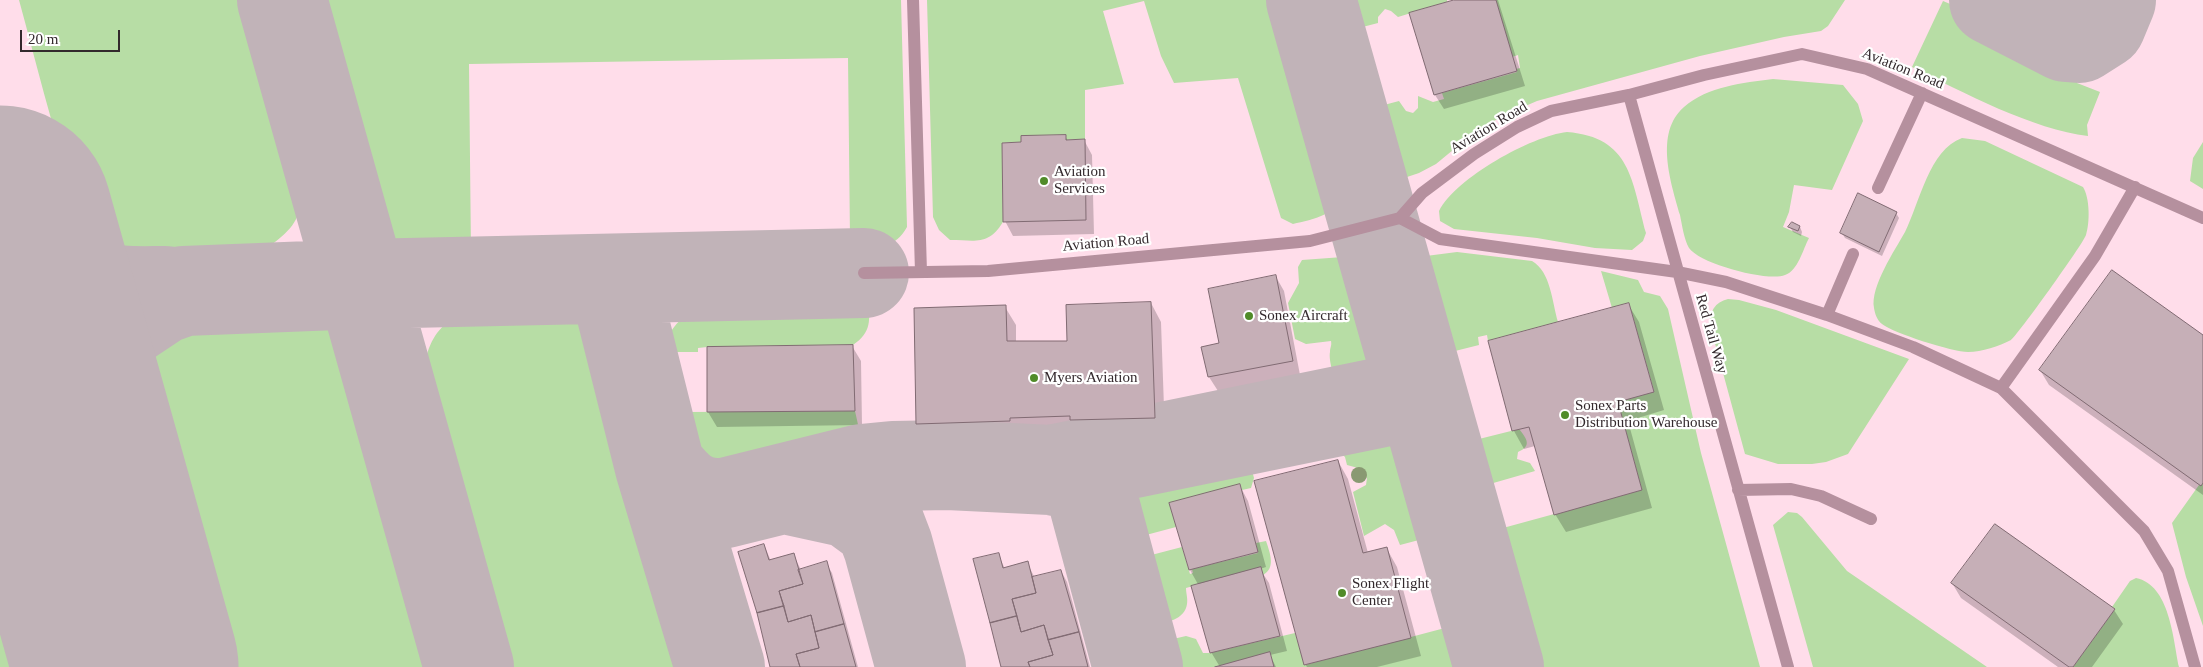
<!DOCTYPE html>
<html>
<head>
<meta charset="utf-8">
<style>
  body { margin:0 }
  #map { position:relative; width:2203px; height:667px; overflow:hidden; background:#feeef4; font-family:"Times New Roman",serif }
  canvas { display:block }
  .scale { position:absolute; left:20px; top:30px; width:100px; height:22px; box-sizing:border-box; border:2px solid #33292d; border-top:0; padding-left:6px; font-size:15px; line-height:18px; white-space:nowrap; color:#33292d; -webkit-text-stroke:4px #fff; paint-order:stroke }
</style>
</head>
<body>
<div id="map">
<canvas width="2203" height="667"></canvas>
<div class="scale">20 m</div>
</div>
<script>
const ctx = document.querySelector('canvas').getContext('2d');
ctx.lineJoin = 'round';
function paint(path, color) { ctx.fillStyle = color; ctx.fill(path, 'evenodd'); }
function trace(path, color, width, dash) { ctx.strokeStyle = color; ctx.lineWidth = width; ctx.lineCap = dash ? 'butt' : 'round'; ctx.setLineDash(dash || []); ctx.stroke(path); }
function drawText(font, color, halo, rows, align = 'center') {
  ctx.font = font + ' "Times New Roman",serif'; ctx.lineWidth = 4.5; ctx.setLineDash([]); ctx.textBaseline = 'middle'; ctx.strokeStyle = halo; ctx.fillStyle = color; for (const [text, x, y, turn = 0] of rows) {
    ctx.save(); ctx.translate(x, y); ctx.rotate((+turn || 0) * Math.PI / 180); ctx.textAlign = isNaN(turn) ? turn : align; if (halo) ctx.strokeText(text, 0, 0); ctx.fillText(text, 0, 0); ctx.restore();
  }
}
paint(new Path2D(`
  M 0,0 L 2203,0 L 2203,667 L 0,667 Z`), '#ffddea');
paint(new Path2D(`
  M 19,0 L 255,0 C 269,49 315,172 297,217 C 291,232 270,247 255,254 C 241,259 203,258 187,260 C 147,262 114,262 88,228 C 80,217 77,199 72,186 C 51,125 36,62 19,0 Z
  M 310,0 L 901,0 L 907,227 C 895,249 881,245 858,246 L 850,239 L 848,58 L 469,64 L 471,253 C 411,255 389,254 362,195 Z
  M 927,0 L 1283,0 L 1337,188 C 1341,216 1313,219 1293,224 L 1281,218 L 1238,78 L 1174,83 L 1161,56 L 1144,1 L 1103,11 L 1124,84 L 1085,90 L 1085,139 L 1066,140 L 1066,135 L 1021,136 L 1021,142 L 1002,143 L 1003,222 C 988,246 976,240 950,240 L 939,230 L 933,217 Z
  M 1338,0 L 1447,0 L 1447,2 L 1398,17 L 1391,11 L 1385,9 L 1378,17 L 1378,23 L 1347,31 Z
  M 1496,0 L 1845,0 L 1828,26 L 1821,31 L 1784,37 L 1700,56 L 1537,101 L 1500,117 L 1459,145 L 1436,164 L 1419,173 L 1404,178 L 1393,177 L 1387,170 L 1369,109 L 1399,101 L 1406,111 L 1413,113 L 1418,108 L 1418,96 L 1433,102 L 1444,99 L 1442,93 L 1517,72 L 1516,69 L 1520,68 L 1518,55 L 1512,57 Z
  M 1943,1 L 2072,55 L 2081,67 L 2077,83 L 2100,92 L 2087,125 L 2088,136 C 2034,130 1962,92 1912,67 Z
  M 1773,79 L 1843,85 L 1858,104 L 1863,121 L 1832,190 L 1794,185 L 1789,212 L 1783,227 L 1809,238 C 1803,249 1798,271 1785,275 C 1768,282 1700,264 1689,248 C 1684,239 1682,225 1680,215 C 1671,183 1654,133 1684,107 C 1708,86 1743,83 1773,79 Z
  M 1567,132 C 1631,137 1632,181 1646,233 L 1643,241 L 1632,250 L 1595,248 L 1537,238 L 1454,229 L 1440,221 L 1439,211 C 1456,178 1531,136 1567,132 Z
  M 1962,138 L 1985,141 L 2083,187 C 2090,198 2090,223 2086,235 C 2083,244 2017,336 2011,340 C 1999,346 1982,352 1968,352 C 1953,352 1893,333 1882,324 C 1877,320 1875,314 1874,308 C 1870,287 1895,250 1905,232 C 1920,202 1929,150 1962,138 Z
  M 2203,142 L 2203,189 L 2190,181 L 2193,158 Z
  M 1457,252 L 1532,261 C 1551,272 1552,302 1558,322 L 1488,341 L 1487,335 L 1478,337 L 1479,345 L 1439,355 L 1414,269 L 1426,256 Z
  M 1343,257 L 1350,258 L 1359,267 L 1386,365 C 1381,385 1360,387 1342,391 C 1336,386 1328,361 1330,352 C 1330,347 1332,346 1331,341 L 1306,344 L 1295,339 L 1288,303 L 1299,283 L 1298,267 L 1302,260 Z
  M 1601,271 L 1638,280 L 1644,292 L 1660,296 L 1668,309 L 1701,453 L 1760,667 L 1529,667 L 1492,531 L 1642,490 L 1618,402 L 1654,391 L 1629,303 L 1612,308 Z
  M 831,298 L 868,299 C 870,320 872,332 853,345 L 707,347 L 698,348 L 698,352 L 662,352 C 669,326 686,311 711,303 Z
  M 1728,299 L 1739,300 L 1776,310 L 1909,359 L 1848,454 L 1826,462 L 1812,464 L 1778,464 L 1745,454 L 1710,325 C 1709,312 1715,302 1728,299 Z
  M 509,307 C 538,307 571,303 594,325 C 602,332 608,345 613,354 L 699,667 L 497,667 L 423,401 C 421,361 428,321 474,310 C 485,307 498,308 509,307 Z
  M 276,311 C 302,312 333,320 344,346 L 347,347 L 369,411 L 442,667 L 205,667 L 133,406 L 138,357 L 147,338 L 157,328 L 200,312 Z
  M 855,411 L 861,438 L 858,443 L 720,478 C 690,477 679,442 670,418 L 675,413 L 687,412 Z
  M 1382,419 L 1398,425 L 1409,442 L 1434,536 L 1400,545 L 1394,530 L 1385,524 L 1364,536 L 1353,492 L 1366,485 L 1367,478 L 1358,468 L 1347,465 L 1345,457 L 1334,447 L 1329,428 Z
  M 1519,429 C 1527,439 1532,446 1518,452 L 1517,459 L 1530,463 L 1535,471 L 1476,488 L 1463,443 Z
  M 1245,444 L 1254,478 L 1251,488 L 1242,490 L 1240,484 L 1176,527 L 1131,539 L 1118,487 L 1130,466 Z
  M 2203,483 L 2203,626 L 2186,577 L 2172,523 L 2199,485 Z
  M 0,494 L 48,667 L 0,667 Z
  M 1788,512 L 1797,513 L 1802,517 L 1847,571 L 1987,667 L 1813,667 L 1773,525 Z
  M 1266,541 C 1270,553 1276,568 1263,575 L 1260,567 L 1186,588 C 1186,593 1188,599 1187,604 C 1185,620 1166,622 1154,625 L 1136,559 L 1182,547 L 1190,574 L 1193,573 L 1192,569 L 1258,553 L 1256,543 Z
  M 2136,578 C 2170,585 2173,639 2179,667 L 2073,667 L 2115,609 L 2112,607 L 2130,581 Z
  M 1460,624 L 1472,667 L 1274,667 L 1270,652 L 1215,667 L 1167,667 L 1160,642 L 1186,636 L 1196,639 L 1203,653 L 1210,653 L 1295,633 L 1305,665 Z`), '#b7dda5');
paint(new Path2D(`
  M 1458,0 L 1498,0 L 1525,86 L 1444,109 L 1435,95 L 1411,14 Z
  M 1065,136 L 1068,141 L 1084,140 L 1092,155 L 1094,234 L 1013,236 L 1005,221 L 1022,143 Z
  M 1896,213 L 1899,218 L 1882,256 L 1845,238 L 1842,233 Z
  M 1790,227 L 1800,227 L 1802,232 L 1801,236 L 1793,232 Z
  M 1276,277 L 1284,291 L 1300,375 L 1218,391 L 1209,377 L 1220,344 Z
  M 1151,303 L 1161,322 L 1165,436 L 1082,437 L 1080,434 L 1019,436 L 1019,439 L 927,441 L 917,423 L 1005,307 L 1016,325 L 1016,342 L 1068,342 Z
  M 1628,304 L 1639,322 L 1664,410 L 1628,421 L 1652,508 L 1566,532 L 1555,514 L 1535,446 L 1524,449 L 1514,431 Z
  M 2203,336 L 2203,495 L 2049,385 L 2040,370 Z
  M 852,346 L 861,361 L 862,425 L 717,427 L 708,412 Z
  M 1338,461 L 1348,479 L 1368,553 L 1387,549 L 1397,567 L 1421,656 L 1377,667 L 1307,667 L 1305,664 Z
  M 1240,486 L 1248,501 L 1266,567 L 1260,569 L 1269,583 L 1287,651 L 1270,655 L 1276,667 L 1220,667 L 1211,652 L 1199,586 L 1190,570 Z
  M 764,545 L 771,561 L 793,554 L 801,570 L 826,563 L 832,573 L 858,667 L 772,667 Z
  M 998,554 L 1005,569 L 1027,563 L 1035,578 L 1061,571 L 1067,582 L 1090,667 L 1003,667 Z
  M 1952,583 L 2114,610 L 2123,624 L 2092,667 L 2058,667 L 1961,598 Z`), '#0003');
trace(new Path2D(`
  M 282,0 L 469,667
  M 1311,0 L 1499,667
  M 1994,0 L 2066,37 L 2079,38 L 2101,24 L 2111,0
  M 0,205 C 19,230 61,269 89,283 C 112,293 140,291 165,291
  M 613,279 L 660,467 L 720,667
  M 29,322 L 184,291 L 362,284 L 864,273
  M 66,453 L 96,356 L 125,323 L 161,299 L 178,293
  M 660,467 C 680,492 692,504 725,503 L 862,469 L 893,466 L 948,465 L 1051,470 L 1075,475 L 1088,484 L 1092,496 L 1138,667
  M 1051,470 L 1378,403 C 1404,395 1405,387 1413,363
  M 786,489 L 850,503 L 880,525 L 888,546 L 921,667`), '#c1b3b8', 90);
trace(new Path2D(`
  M 0,218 L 126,667`), '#c1b3b8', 225);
const building = new Path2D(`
  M 1454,0 L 1496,0 L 1517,71 L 1434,95 L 1409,13 Z
  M 1066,135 L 1066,140 L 1085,139 L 1086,220 L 1003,222 L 1002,143 L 1021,142 L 1021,136 Z
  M 1858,193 L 1897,212 L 1879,252 L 1840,233 Z
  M 1792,222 L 1800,226 L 1798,231 L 1788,227 Z
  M 2112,270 L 2203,335 L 2203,483 L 2201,486 L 2039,370 Z
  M 1276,275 L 1293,361 L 1208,377 L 1201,347 L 1219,343 L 1208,289 Z
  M 1151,302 L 1155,418 L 1070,420 L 1070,416 L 1010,418 L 1010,421 L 916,424 L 914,308 L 1006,305 L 1007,341 L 1067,341 L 1066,305 Z
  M 1629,303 L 1654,392 L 1618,402 L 1642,490 L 1554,515 L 1529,427 L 1512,431 L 1488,341 Z
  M 853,345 L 855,411 L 707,412 L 707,347 Z
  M 1338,460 L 1363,553 L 1387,547 L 1411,638 L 1304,665 L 1254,481 Z
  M 1240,484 L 1258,552 L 1189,570 L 1169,503 Z
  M 1995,524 L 2115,609 L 2073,667 L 2069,667 L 1951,583 Z
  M 764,544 L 769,560 L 794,553 L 803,584 L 779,591 L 784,606 L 757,613 L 738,552 Z
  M 999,553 L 1003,568 L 1028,561 L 1036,593 L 1012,599 L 1017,616 L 990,623 L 973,559 Z
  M 827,561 L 844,624 L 815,632 L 811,615 L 788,622 L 779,591 L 803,584 L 798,570 Z
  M 1261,567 L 1280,636 L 1210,653 L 1191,586 Z
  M 1061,570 L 1079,632 L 1048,640 L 1044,625 L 1021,632 L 1012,599 L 1036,593 L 1032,577 Z
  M 784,606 L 788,622 L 811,615 L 819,648 L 796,654 L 800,667 L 770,667 L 757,613 Z
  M 1017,616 L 1021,632 L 1044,625 L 1053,655 L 1028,662 L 1030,667 L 1001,667 L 990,623 Z
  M 844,624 L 856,667 L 800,667 L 796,654 L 819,648 L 815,632 Z
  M 1079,632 L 1088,667 L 1030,667 L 1028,662 L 1053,655 L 1048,640 Z
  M 1270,652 L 1274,667 L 1215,667 Z`);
paint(building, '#c6afb7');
trace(building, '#816b73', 1);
trace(new Path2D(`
  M 913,0 L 921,272
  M 1629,95 L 1788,667
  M 1878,188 L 1922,93
  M 1400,218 L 1440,239 L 1677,272 L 1726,282 L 1827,315 L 1913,347 L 2001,388 L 2095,256 L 2135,187
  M 864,273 L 988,271 L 1310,241 L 1400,218 L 1422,193 L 1474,154 L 1517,127 L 1551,111 L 1629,95 L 1704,75 L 1802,54 L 1867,69 L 2203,218
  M 1827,315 L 1853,254
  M 2001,388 L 2144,531 L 2168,571 L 2195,667
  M 1738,490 L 1791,489 L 1821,496 L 1871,519`), '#b5909e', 12);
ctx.fillStyle = '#899972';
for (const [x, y] of [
  [1359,475]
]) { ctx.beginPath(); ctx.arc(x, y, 8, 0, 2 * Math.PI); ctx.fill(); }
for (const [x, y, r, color] of [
  [1044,181,5,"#508b29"],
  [1249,316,5,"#508b29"],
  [1034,378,5,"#508b29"],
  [1565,415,5,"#508b29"],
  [1342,593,5,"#508b29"]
]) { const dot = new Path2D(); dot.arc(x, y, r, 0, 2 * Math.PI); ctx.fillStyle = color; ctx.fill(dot); trace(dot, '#fff', 2); }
drawText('15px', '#33292d', '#fff', [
  ["Aviation Road",1903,69,22],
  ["Aviation Road",1489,128,-31],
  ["Aviation Road",1106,243,-5],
  ["Red Tail Way",1711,334,74]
]);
drawText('15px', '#33292d', '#fff', [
  ["Aviation",1054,172],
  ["Services",1054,189],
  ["Sonex Aircraft",1259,316],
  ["Myers Aviation",1044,378],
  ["Sonex Parts",1575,406],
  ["Distribution Warehouse",1575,423],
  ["Sonex Flight",1352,584],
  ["Center",1352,601]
], 'left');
</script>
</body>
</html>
